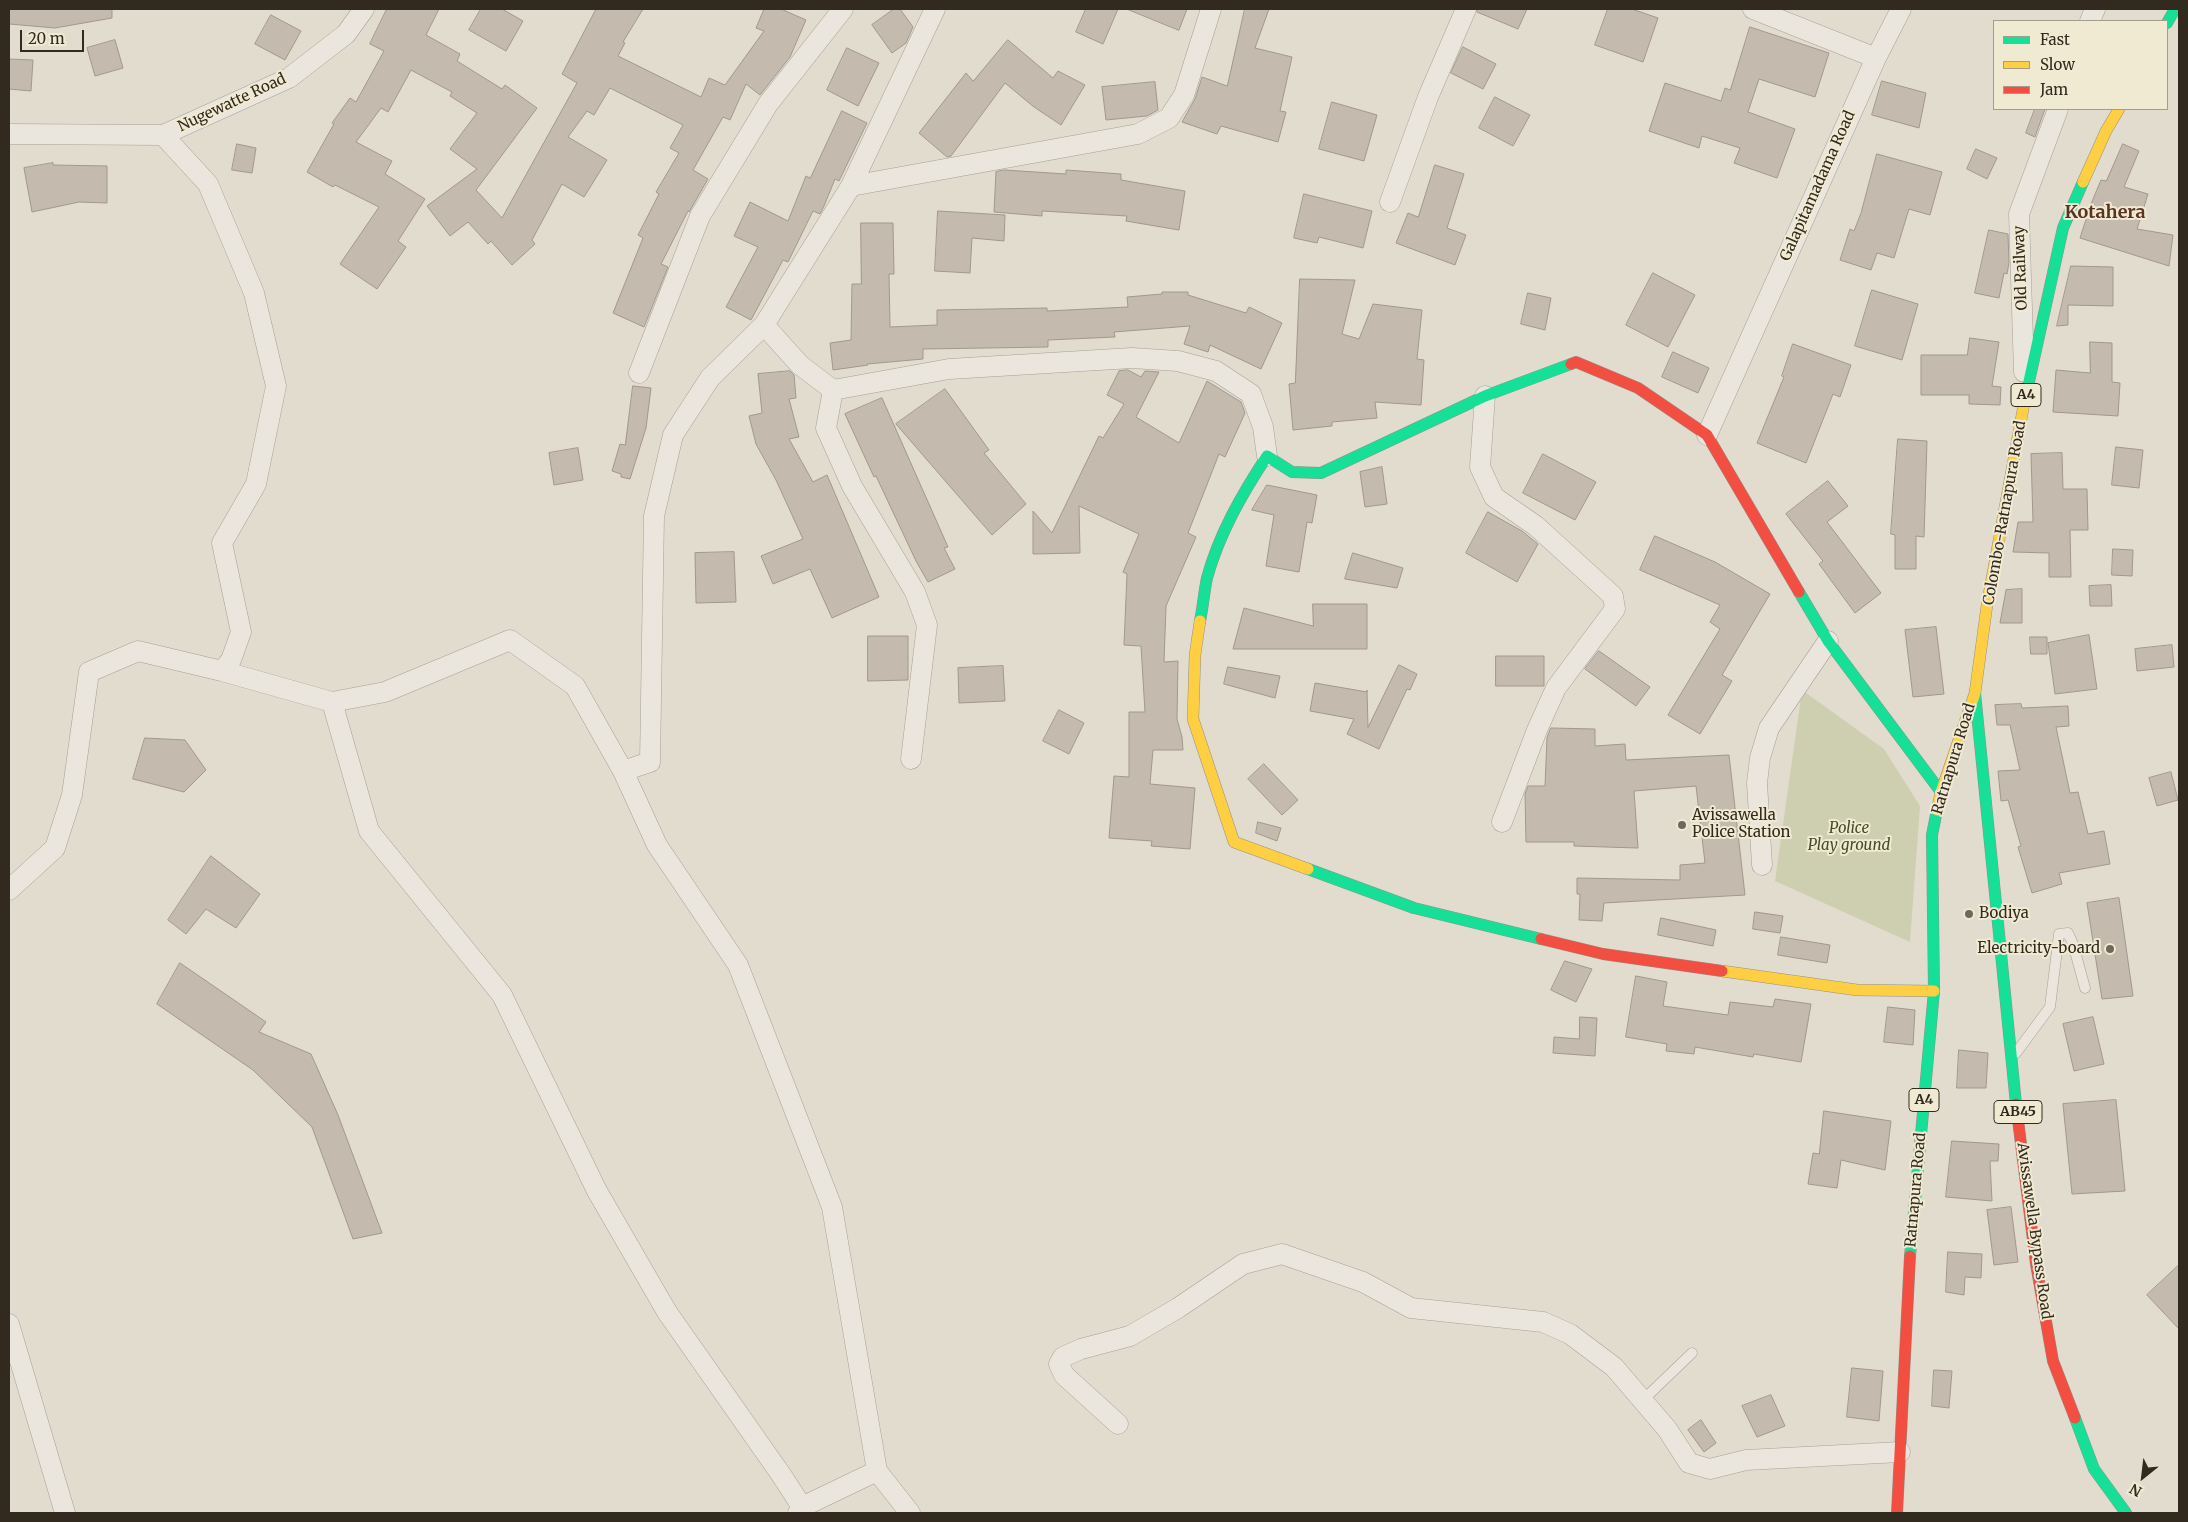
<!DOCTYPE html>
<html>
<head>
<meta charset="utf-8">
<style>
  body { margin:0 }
  #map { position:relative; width:2188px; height:1522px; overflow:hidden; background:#e1dccd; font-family:Merriweather,serif }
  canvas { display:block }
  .frame { position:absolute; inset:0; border:10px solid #332a1f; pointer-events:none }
  .legend { position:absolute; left:1993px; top:20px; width:175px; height:90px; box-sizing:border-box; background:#f1ead3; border:1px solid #a59d8b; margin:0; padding:6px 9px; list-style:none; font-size:15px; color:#332a1f }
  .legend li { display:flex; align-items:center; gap:10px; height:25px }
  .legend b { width:25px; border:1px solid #a59d8b }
  .north { position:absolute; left:2118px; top:1452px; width:50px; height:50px; -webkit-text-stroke:4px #f1ead3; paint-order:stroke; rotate:209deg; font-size:14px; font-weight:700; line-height:20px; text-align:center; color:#332a1f }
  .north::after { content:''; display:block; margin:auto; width:18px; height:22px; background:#332a1f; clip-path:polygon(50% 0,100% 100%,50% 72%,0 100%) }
  .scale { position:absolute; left:20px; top:30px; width:64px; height:22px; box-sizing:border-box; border:2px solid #332a1f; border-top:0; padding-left:6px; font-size:15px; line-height:18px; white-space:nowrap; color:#332a1f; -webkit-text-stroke:4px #f1ead3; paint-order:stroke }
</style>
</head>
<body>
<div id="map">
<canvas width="2188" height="1522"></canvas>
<div class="frame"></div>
<ul class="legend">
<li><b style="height:6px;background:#16e098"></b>Fast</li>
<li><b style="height:6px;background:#ffcf43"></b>Slow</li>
<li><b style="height:6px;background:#f24e42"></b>Jam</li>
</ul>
<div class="north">N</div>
<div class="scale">20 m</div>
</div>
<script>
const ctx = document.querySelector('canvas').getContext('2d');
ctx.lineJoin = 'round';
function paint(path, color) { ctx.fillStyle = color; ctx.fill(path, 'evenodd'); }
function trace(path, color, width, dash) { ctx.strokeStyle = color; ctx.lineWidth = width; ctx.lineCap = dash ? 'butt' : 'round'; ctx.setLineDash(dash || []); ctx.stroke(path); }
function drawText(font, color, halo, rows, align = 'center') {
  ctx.font = font + ' Merriweather,serif'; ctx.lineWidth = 4; ctx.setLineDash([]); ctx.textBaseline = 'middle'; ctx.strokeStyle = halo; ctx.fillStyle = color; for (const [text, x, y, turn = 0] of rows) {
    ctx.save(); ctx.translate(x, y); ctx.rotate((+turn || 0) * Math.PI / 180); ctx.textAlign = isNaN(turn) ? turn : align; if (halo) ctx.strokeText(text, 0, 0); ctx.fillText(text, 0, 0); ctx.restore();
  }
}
paint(new Path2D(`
  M 1802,690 L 1884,749 L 1920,806 L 1910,942 L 1775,881 Z`), '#cecfb1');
const building = new Path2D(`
  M 9,9 L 112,9 L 112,18 L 55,28 L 9,24 Z
  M 387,9 L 439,9 L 426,35 L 460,54 L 457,61 L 502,89 L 505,85 L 537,108 L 476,190 L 502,218 L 577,83 L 562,74 L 596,9 L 643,9 L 623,42 L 625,43 L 618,56 L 701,97 L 709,78 L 725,85 L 764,31 L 756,28 L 764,9 L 781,9 L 806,20 L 790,57 L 760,95 L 746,84 L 730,120 L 723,117 L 693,170 L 708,179 L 689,212 L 688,211 L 661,264 L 668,267 L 644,327 L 613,313 L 643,238 L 638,235 L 659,194 L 656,192 L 679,153 L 670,148 L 683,125 L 610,88 L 594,115 L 587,111 L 568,137 L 607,160 L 584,197 L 562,184 L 532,240 L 535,244 L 512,265 L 491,241 L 488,244 L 468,222 L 450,236 L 427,206 L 477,169 L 450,149 L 477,113 L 450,96 L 452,92 L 411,70 L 388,112 L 381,108 L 356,142 L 392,161 L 385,174 L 425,199 L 398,241 L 406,247 L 377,289 L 340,264 L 379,207 L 335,185 L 333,187 L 307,172 L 334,124 L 332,123 L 350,98 L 356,102 L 384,51 L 370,44 Z
  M 481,9 L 502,9 L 523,21 L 506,51 L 469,30 Z
  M 894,9 L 900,9 L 913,27 L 906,43 L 892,53 L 872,25 Z
  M 1086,9 L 1118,9 L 1103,44 L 1076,32 Z
  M 1127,9 L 1187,9 L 1179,30 Z
  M 1245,9 L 1269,9 L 1255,48 L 1292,57 L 1280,111 L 1286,112 L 1278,142 L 1221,126 L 1217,134 L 1182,122 L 1195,99 L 1202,77 L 1227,86 Z
  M 1478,9 L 1527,9 L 1518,29 L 1477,12 Z
  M 1608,9 L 1632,9 L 1658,18 L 1643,62 L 1595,45 Z
  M 271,15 L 301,31 L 285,60 L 255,44 Z
  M 1750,27 L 1829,53 L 1815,97 L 1759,79 L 1748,112 L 1795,129 L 1777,178 L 1734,163 L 1740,148 L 1702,136 L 1699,148 L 1649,131 L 1665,83 L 1721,101 L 1725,88 L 1730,90 Z
  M 115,40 L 123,68 L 95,76 L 87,48 Z
  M 1008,40 L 1053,78 L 1058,71 L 1085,85 L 1061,125 L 1034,107 L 1005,83 L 951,156 L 947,157 L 919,133 L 966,73 L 973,81 Z
  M 1463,47 L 1496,64 L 1483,89 L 1451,73 Z
  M 847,48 L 879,63 L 858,106 L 827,90 Z
  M 9,59 L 33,60 L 31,91 L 9,89 Z
  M 1882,81 L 1926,93 L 1919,128 L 1872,115 Z
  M 1155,82 L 1158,110 L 1147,116 L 1106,120 L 1102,87 Z
  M 1495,97 L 1530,115 L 1513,146 L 1479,128 Z
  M 1332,102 L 1377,115 L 1364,161 L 1319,149 Z
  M 2035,109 L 2045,109 L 2035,137 L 2026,133 Z
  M 842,111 L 867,123 L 839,181 L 835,179 L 824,206 L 820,214 L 813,211 L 788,262 L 783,260 L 751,320 L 726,307 L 758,247 L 734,236 L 750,202 L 788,221 L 806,176 L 810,178 Z
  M 237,144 L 256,148 L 252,173 L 232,170 Z
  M 2123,144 L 2139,151 L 2124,187 L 2148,194 L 2137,229 L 2173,235 L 2169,266 L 2080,238 L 2091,204 L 2101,180 L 2106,181 Z
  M 1976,149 L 1997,158 L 1987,179 L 1967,169 Z
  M 1877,154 L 1942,172 L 1930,215 L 1909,209 L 1894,258 L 1877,253 L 1871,270 L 1840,260 L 1850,229 L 1854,231 L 1861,213 Z
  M 53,163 L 53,165 L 107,166 L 107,203 L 79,202 L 32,212 L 24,168 Z
  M 1435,165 L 1464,174 L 1447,228 L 1466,235 L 1455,265 L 1396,243 L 1408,213 L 1418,217 Z
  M 1004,170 L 1066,174 L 1066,170 L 1121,174 L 1121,180 L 1185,191 L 1179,230 L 1126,221 L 1127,216 L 1042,211 L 1042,216 L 994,212 L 996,172 Z
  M 1304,194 L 1372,211 L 1363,248 L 1319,237 L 1317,243 L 1294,238 Z
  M 938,211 L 1005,215 L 1004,241 L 972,238 L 970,273 L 935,271 Z
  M 861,223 L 893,223 L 894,274 L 889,274 L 890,327 L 937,325 L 937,310 L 1047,308 L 1047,311 L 1128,307 L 1127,297 L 1162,294 L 1162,292 L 1188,292 L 1188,295 L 1246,313 L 1249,307 L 1282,323 L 1261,369 L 1210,345 L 1208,352 L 1184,344 L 1190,326 L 1114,332 L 1115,337 L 1048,340 L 1048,347 L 923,349 L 923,359 L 867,364 L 868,365 L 833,370 L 830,343 L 851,340 L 852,284 L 861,284 Z
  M 1989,230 L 2008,234 L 2009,263 L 2007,274 L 2004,273 L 1999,298 L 1975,293 Z
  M 2071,266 L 2113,267 L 2113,306 L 2068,305 L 2068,325 L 2057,326 Z
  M 1653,273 L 1695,295 L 1668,347 L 1626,325 Z
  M 1300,279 L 1355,280 L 1342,334 L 1359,339 L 1373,304 L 1422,310 L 1417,359 L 1424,360 L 1421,405 L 1375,402 L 1377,418 L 1332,422 L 1332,426 L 1293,430 L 1289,384 L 1295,383 Z
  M 1872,290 L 1918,304 L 1902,360 L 1855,346 Z
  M 1528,293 L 1551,298 L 1545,330 L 1521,324 Z
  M 1970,338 L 1999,342 L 1992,386 L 2001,387 L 2000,405 L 1969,404 L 1969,395 L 1921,395 L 1921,355 L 1967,355 Z
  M 2090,342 L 2112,343 L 2112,382 L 2120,383 L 2118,416 L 2053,412 L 2056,370 L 2090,373 Z
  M 1793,344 L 1851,365 L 1840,397 L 1833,394 L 1806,463 L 1757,443 L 1784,377 L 1782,376 Z
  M 1673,352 L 1709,368 L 1698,393 L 1662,377 Z
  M 1128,370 L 1141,377 L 1145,371 L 1159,372 L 1136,417 L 1179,443 L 1207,381 L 1241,402 L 1245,413 L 1225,457 L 1219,454 L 1188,533 L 1196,537 L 1166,606 L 1164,662 L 1178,661 L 1177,719 L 1182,737 L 1183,750 L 1153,750 L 1150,784 L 1195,788 L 1190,849 L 1151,846 L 1152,841 L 1109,838 L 1114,776 L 1129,777 L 1129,712 L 1145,712 L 1141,646 L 1124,645 L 1127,574 L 1123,572 L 1139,534 L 1079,506 L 1080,553 L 1033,554 L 1033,511 L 1052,533 L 1099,436 L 1103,438 L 1124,404 L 1107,395 L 1119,371 Z
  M 790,371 L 794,375 L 796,398 L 789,399 L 799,437 L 789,439 L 813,482 L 827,475 L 879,597 L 832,618 L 810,569 L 773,584 L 761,556 L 803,539 L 776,480 L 756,444 L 749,416 L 762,413 L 758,374 Z
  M 633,386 L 651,388 L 646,428 L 630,479 L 621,477 L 621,474 L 612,471 L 620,444 L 625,445 Z
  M 945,389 L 989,450 L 984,453 L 1026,504 L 992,535 L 896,424 Z
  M 882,398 L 948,547 L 944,548 L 955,569 L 928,582 L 916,561 L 876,476 L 874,477 L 845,414 Z
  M 1898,439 L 1927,441 L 1924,537 L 1916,536 L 1916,569 L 1895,569 L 1895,535 L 1891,534 Z
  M 2116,447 L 2143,450 L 2139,488 L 2112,485 Z
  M 578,448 L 583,480 L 554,485 L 549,453 Z
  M 2062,453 L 2063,489 L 2087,489 L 2088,530 L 2070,530 L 2071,577 L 2049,577 L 2049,553 L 2013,552 L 2018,522 L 2033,522 L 2031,454 Z
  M 1543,454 L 1596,482 L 1575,520 L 1523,493 Z
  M 1382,467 L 1387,504 L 1365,507 L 1360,472 Z
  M 1828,481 L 1848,506 L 1827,522 L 1881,593 L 1855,613 L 1819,564 L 1823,561 L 1786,514 Z
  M 1267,485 L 1317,495 L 1312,523 L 1307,522 L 1299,572 L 1266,566 L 1274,515 L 1252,510 Z
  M 1488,512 L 1522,531 L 1538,544 L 1517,582 L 1466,553 Z
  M 1655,536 L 1715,562 L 1770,594 L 1722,675 L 1732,681 L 1700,734 L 1668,715 L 1720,629 L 1710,622 L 1720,605 L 1640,570 Z
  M 2113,549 L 2133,550 L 2132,576 L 2112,575 Z
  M 734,552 L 736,602 L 696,603 L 695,553 Z
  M 1353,553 L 1403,568 L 1397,588 L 1345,579 Z
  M 2111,585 L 2112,606 L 2090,606 L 2089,586 Z
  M 2022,589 L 2022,623 L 2000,623 L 2006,590 Z
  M 1313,604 L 1367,604 L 1367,649 L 1233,649 L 1244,608 L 1313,626 Z
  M 1936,627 L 1944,694 L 1913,697 L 1905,630 Z
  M 2089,635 L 2097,689 L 2055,694 L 2048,643 Z
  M 868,636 L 908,636 L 908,680 L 868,681 Z
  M 2030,637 L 2047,637 L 2047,654 L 2031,654 Z
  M 2172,645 L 2174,667 L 2137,671 L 2135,649 Z
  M 1599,651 L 1650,687 L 1636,706 L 1585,669 Z
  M 1496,656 L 1544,656 L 1544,686 L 1496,686 Z
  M 1399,665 L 1417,674 L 1410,690 L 1407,689 L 1379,749 L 1347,734 L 1354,719 L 1310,711 L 1315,683 L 1367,692 L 1367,690 L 1368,727 Z
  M 1003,666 L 1005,701 L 959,703 L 958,668 Z
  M 1228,667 L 1280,676 L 1275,698 L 1224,684 Z
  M 2021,704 L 2022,708 L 2068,706 L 2069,726 L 2056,727 L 2070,793 L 2078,792 L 2088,834 L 2104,831 L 2110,864 L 2059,873 L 2062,884 L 2032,893 L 2018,847 L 2021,846 L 2008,800 L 2001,801 L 1998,771 L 2020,770 L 2010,725 L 1997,725 L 1995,705 Z
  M 1059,710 L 1084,723 L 1069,754 L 1043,741 Z
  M 1551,728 L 1595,729 L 1595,746 L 1625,744 L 1626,760 L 1729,755 L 1745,895 L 1604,903 L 1602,921 L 1579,920 L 1580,894 L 1577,894 L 1577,878 L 1680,880 L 1680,865 L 1705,863 L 1696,786 L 1634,791 L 1638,848 L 1574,846 L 1574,842 L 1526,842 L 1525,794 L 1528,786 L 1545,786 L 1547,738 Z
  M 145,738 L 185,740 L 206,770 L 184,792 L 133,779 Z
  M 1264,764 L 1298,800 L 1282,815 L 1248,779 Z
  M 2171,772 L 2178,800 L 2157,806 L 2149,778 Z
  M 1258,822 L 1281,828 L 1277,841 L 1256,833 Z
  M 211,856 L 260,894 L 236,928 L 206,909 L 186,934 L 168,920 Z
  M 2119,898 L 2133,996 L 2102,999 L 2087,903 Z
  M 1755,912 L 1783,916 L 1780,933 L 1753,929 Z
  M 1661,918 L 1716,930 L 1713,946 L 1658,935 Z
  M 1781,937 L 1830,945 L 1827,963 L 1778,955 Z
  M 1565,961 L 1592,969 L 1576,1002 L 1551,990 Z
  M 180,963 L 266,1022 L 259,1032 L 311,1054 L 338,1115 L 382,1233 L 353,1239 L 312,1127 L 253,1070 L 157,1004 Z
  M 1636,976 L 1667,982 L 1663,1006 L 1728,1015 L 1730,1002 L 1773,1007 L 1775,999 L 1811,1004 L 1801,1062 L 1754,1054 L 1753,1057 L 1695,1047 L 1694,1054 L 1666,1051 L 1667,1044 L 1626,1037 Z
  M 1888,1007 L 1915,1010 L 1913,1045 L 1884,1042 Z
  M 1580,1017 L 1597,1018 L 1595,1056 L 1553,1053 L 1554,1037 L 1579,1039 Z
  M 2093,1017 L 2104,1064 L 2074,1071 L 2063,1024 Z
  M 1959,1050 L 1988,1053 L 1986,1088 L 1957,1088 Z
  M 2116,1100 L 2125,1191 L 2072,1194 L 2063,1104 Z
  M 1824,1111 L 1891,1121 L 1885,1170 L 1841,1160 L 1837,1188 L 1808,1184 L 1813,1153 L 1819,1154 Z
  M 1952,1141 L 1999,1144 L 1998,1161 L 1990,1161 L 1992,1201 L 1946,1197 Z
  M 2011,1207 L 2018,1262 L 1994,1265 L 1987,1210 Z
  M 1948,1252 L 1982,1254 L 1981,1278 L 1965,1277 L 1964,1295 L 1946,1292 Z
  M 2179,1265 L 2179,1329 L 2147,1295 Z
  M 1852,1368 L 1883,1371 L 1879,1421 L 1847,1417 Z
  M 1934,1370 L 1952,1371 L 1949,1408 L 1932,1406 Z
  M 1771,1395 L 1785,1426 L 1757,1437 L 1742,1406 Z
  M 1701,1420 L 1716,1443 L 1704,1452 L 1688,1430 Z`);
paint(building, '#c4bbae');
trace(building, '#a1988d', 1);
const lane = new Path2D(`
  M 2016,1053 L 2050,1007 L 2059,934 L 2068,933 L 2073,944 L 2085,988
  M 1643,1400 L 1692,1353`);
const street = new Path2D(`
  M 2090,21 L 2095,9
  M 1876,58 L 1901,9
  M 9,134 L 163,135 L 208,184 L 254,293 L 276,386 L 256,484 L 222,543 L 241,632 L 231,660 L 222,671
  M 163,135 L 289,78 L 346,34 L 364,9
  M 851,186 L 935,9
  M 1390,202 L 1428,97 L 1466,9
  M 764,325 L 800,365 L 833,390 L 949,369 L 1132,358 L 1178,361 L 1216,371 L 1251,394 L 1263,427 L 1267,456
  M 2024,372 L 2019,214 L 2058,109
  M 639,373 L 700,216 L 768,104 L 843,9
  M 833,390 L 826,428 L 852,486 L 915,592 L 927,625 L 911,759
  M 1485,396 L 1480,467 L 1494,497 L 1536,526 L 1613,596 L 1615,609 L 1556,688 L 1537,730 L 1502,822
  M 1707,435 L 1876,58 L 1753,9
  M 332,702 L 369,831 L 502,995 L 597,1191 L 667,1312 L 782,1476 L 802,1507
  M 623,771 L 650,762 L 654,516 L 673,435 L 710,378 L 764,325 L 851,186 L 1138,134 L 1169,118 L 1184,95 L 1211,9
  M 1762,865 L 1757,783 L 1760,758 L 1769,728 L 1828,641
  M 9,890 L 55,848 L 72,795 L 89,672 L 138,651 L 222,671 L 332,702 L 385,692 L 510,640 L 575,686 L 623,771 L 657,845 L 738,965 L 832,1207 L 877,1471 L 910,1513
  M 9,1324 L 65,1513
  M 1118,1424 L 1064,1375 L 1059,1364 L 1063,1357 L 1081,1349 L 1130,1336 L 1178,1308 L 1243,1264 L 1282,1254 L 1363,1282 L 1411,1308 L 1543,1322 L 1570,1334 L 1614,1367 L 1667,1429 L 1689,1463 L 1710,1469 L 1746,1460 L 1900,1452
  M 798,1513 L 802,1507 L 877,1471`);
const fast = new Path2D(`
  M 2167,23 L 2175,9
  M 2024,404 L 2063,228 L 2083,182
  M 1799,592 L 1828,641 L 1941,792
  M 1200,621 C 1203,607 1204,592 1207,578 C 1219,534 1242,494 1267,456 L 1292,472 L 1321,473 L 1485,396 L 1571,364
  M 1975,693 L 2016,1104
  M 1308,869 L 1414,908 L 1541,939
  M 1910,1256 L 1934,991 L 1932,835 L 1937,810
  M 2075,1418 L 2094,1469 L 2126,1513`);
const slow = new Path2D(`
  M 2083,182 L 2106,131 L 2119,109
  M 1200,621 L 1195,655 L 1193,719 L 1234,842 L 1308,869
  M 1937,810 L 1941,792 L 1975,693 L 1987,605 L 2024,404
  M 1722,971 L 1857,990 L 1934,991`);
const jam = new Path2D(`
  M 1571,364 L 1576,362 L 1638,388 L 1707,435 L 1799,592
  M 1541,939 L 1603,954 L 1722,971
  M 2016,1104 L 2036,1264 L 2053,1361 L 2075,1418
  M 1897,1513 L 1910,1256`);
trace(lane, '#a6a196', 11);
trace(street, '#a6a196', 21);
trace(fast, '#969086', 12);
trace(slow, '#969086', 12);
trace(jam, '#969086', 12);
trace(lane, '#eae6dd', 10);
trace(street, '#eae6dd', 20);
trace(fast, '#16e098', 11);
trace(slow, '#ffcf43', 11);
trace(jam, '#f24e42', 11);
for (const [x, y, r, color] of [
  [1682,825,5,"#70685c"],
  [1969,914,5,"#70685c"],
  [2110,949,5,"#70685c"]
]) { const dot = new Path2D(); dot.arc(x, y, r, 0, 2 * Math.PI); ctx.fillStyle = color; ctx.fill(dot); trace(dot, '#f1ead3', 2); }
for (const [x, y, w] of [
  [2026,395,30],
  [1924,1100,30],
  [2018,1112,48]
]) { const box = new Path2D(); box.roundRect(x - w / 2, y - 11.5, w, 23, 4); ctx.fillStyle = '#f1ead3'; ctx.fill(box); trace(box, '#332a1f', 1); }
drawText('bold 14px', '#332a1f', null, [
  ["A4",2026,395],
  ["A4",1924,1100],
  ["AB45",2018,1112]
]);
drawText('15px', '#332a1f', '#f1ead3', [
  ["Nugewatte Road",232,103,-25],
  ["Galapitamadama Road",1818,186,-66],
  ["Old Railway",2021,268,-92],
  ["Colombo-Ratnapura Road",2005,513,-80],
  ["Ratnapura Road",1954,759,-73],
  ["Ratnapura Road",1916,1190,-85],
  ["Avissawella Bypass Road",2034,1231,82]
]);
drawText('15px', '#332a1f', '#f1ead3', [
  ["Avissawella",1692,816],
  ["Police Station",1692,833],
  ["Bodiya",1979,914],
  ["Electricity-board",2100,949,"right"]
], 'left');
drawText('italic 15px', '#424d28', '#f1ead3', [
  ["Police",1849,829],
  ["Play ground",1849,846]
]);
drawText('bold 18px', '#5b3124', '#f1ead3', [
  ["Kotahera",2105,213]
]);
</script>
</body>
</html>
